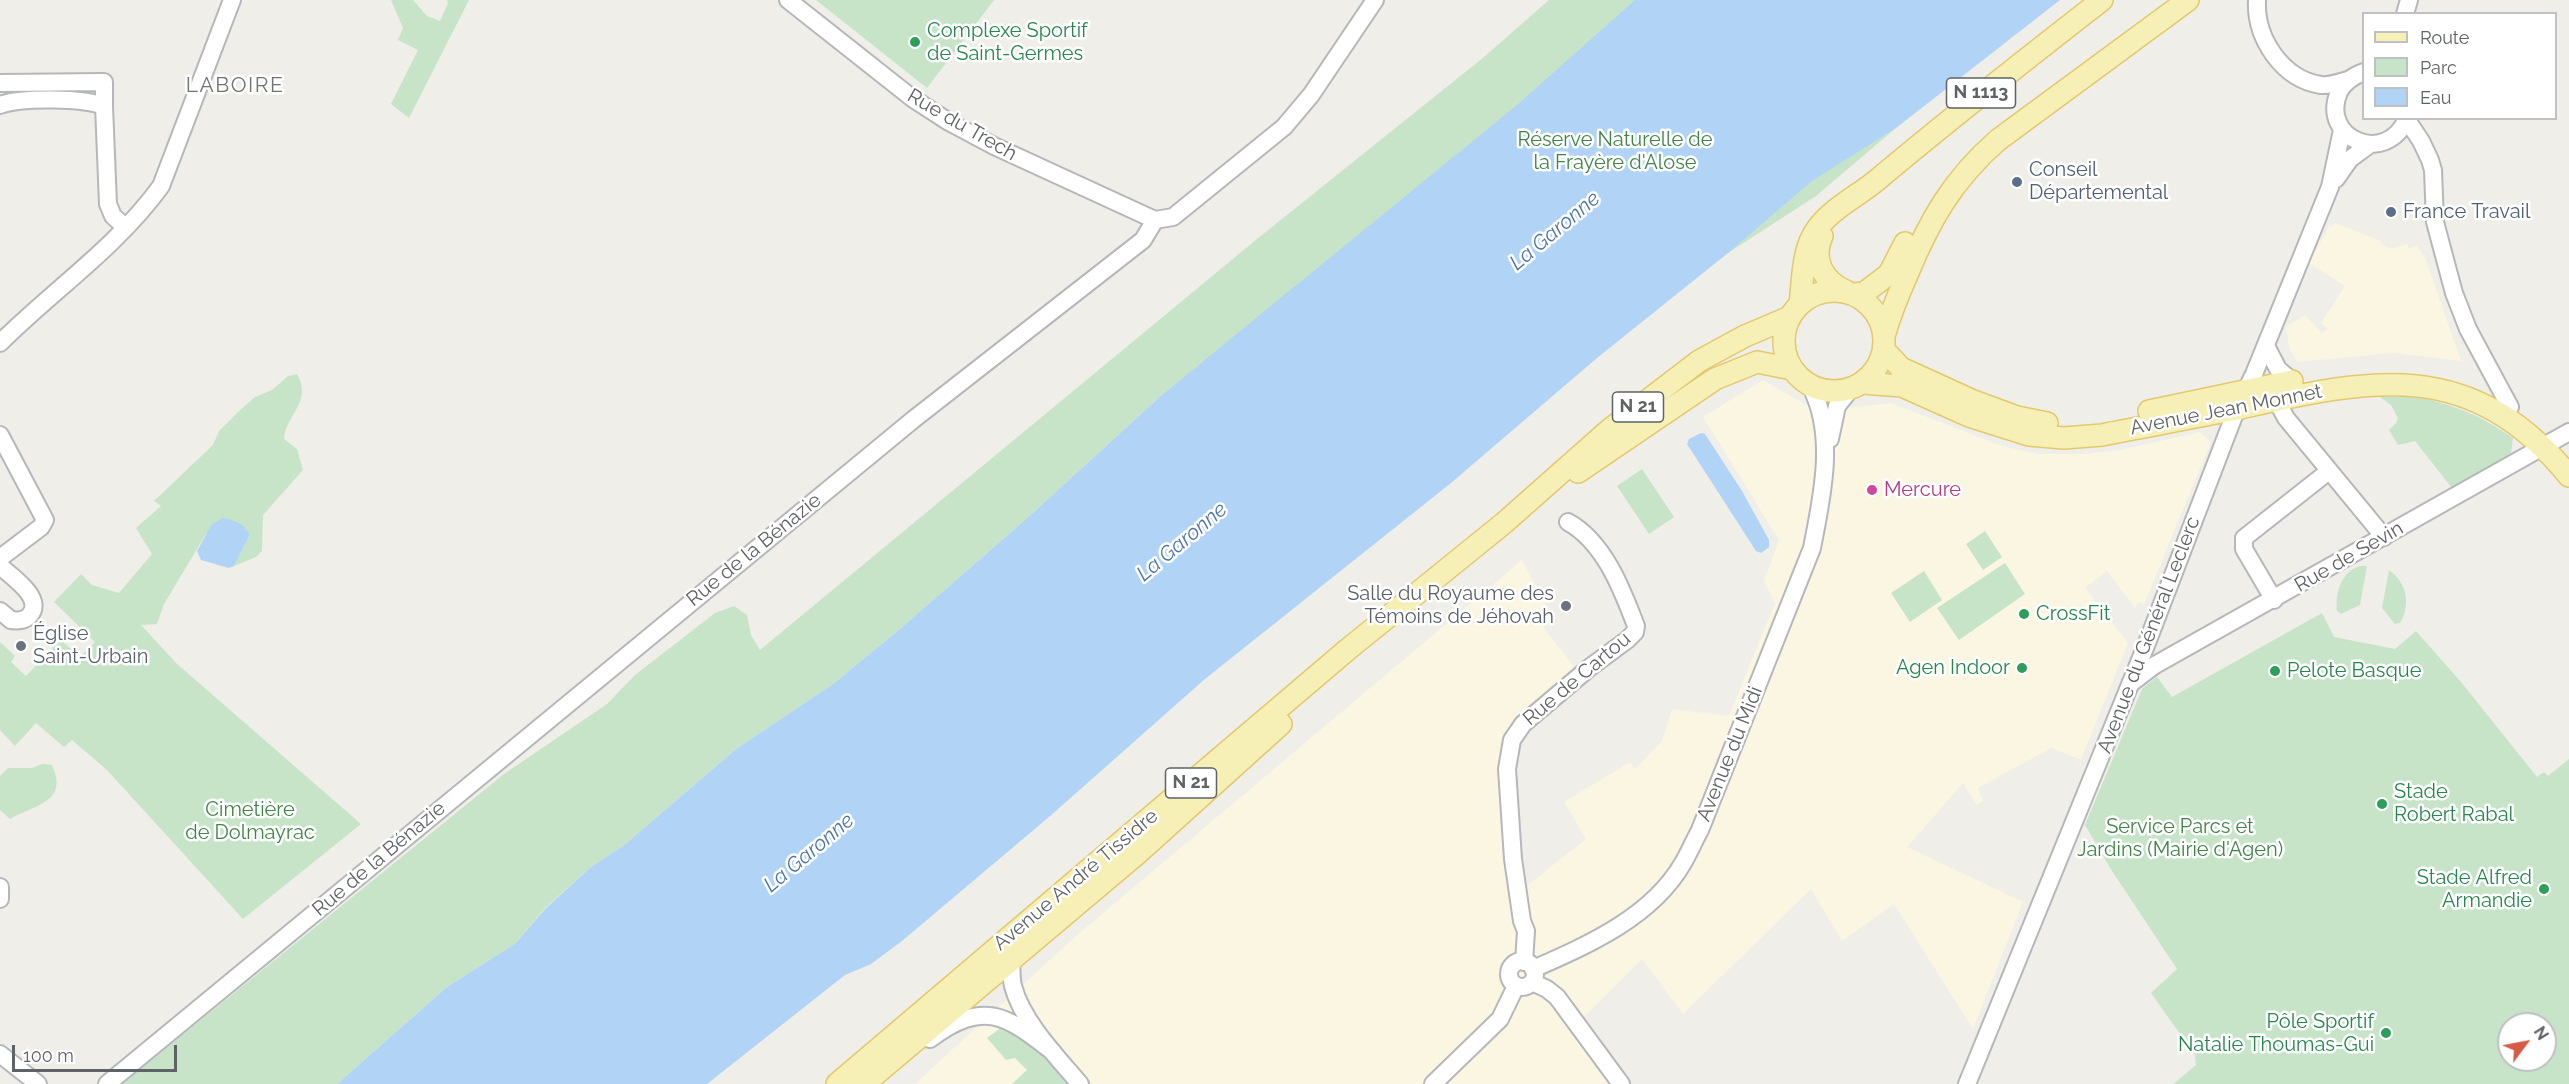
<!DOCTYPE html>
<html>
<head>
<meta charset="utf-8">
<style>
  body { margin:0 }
  #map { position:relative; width:2569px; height:1084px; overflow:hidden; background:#efeee8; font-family:Raleway,sans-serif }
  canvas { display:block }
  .legend { position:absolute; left:2362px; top:12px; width:195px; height:108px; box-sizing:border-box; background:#fff; border:2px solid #bfc0c2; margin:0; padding:8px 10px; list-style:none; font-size:18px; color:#5f6266 }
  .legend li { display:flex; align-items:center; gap:12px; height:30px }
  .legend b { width:30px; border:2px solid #bfc0c2 }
  .north { position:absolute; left:2497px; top:1012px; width:60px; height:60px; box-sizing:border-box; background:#fff; border:2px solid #bfc0c2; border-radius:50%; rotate:58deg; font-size:16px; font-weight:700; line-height:24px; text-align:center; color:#5f6266 }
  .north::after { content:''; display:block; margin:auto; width:21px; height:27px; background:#d75a46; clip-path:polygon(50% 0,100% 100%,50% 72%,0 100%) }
  .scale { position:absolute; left:12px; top:1045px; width:165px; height:27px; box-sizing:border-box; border:3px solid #5f6266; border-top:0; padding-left:8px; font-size:18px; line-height:21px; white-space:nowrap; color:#5f6266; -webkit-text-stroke:4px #fff; paint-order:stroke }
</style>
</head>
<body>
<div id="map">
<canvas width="2569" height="1084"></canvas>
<ul class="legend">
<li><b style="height:8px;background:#f7f0b6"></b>Route</li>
<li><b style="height:16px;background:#c7e4c9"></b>Parc</li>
<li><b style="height:16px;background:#b1d4f6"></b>Eau</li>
</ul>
<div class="north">N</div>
<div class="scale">100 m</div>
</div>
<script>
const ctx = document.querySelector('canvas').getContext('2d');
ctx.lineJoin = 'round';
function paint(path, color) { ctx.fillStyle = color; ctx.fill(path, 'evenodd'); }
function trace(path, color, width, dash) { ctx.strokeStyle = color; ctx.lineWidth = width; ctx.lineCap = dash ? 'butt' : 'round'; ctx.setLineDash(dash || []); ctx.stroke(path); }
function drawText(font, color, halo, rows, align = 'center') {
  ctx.font = font + ' Raleway,sans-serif'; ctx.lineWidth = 5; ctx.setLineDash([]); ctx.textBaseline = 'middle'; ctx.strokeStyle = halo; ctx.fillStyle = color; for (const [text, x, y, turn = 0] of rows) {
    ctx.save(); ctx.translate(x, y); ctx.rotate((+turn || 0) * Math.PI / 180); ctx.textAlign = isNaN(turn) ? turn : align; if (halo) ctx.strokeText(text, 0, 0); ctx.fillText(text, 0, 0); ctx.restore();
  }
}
paint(new Path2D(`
  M 2335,223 L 2381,241 L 2382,244 L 2391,249 L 2407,244 L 2409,249 L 2417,246 L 2426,260 L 2461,361 L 2393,353 L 2297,362 L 2289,347 L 2286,327 L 2305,315 L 2322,333 L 2328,329 L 2321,323 L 2345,286 L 2309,263 L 2330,225 L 2332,227 Z
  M 1763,380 L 1810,407 L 1847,408 L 1891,403 L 2002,446 L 2039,454 L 2085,454 L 2120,450 L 2200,432 L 2211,442 L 2144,604 L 2138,602 L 2135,608 L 2107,571 L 2085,588 L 2128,643 L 2081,760 L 2051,748 L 1978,788 L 1983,801 L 1977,805 L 1963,783 L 1907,847 L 2023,902 L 1973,1029 L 1894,904 L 1842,941 L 1811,889 L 1683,1014 L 1642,959 L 1570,1031 L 1608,1084 L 915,1084 L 1077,935 L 1522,560 L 1553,618 L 1543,627 L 1577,670 L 1522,714 L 1507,730 L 1500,751 L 1499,777 L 1513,897 L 1586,839 L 1564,802 L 1630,762 L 1635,769 L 1662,741 L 1672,709 L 1729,716 L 1775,603 L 1764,581 L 1779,540 L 1703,417 Z`), '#fbf6e2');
paint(new Path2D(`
  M 391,0 L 413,0 L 427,16 L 440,21 L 448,3 L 447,0 L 469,0 L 409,118 L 391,104 L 418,50 L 398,40 L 403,28 Z
  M 816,0 L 994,0 L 927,88 Z
  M 1549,0 L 2059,0 L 1916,111 L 1816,196 L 1728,253 L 1205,360 L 1163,394 L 1025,520 L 901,628 L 833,684 L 736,749 L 623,846 L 591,867 L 545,908 L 516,943 L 447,987 L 337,1084 L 122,1084 L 504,774 L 607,704 L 635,675 L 715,613 L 734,606 L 747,615 L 751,635 L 760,650 L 1257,239 L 1484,57 Z
  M 297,374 C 313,402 286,414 284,439 L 297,449 L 303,470 L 263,515 L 262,551 L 256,557 L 234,566 L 250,535 L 206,534 L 164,604 L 157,624 L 141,625 L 176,663 L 361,824 L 243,919 L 107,770 L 72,740 L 64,747 L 36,723 L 15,746 L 0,730 L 0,642 L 15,656 L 11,662 L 26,676 L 61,640 L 80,657 L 95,642 L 54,602 L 81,574 L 92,585 L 119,593 L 152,554 L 136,528 L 161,506 L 154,501 L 213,445 L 219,431 L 239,411 L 255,397 L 272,390 L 288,376 Z
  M 2411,396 C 2452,404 2479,414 2513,438 L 2511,453 L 2452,488 L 2415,441 L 2398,445 L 2389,430 L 2396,423 L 2398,418 L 2391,405 L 2380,397 Z
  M 1642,469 L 1674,517 L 1649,534 L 1617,486 Z
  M 1985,531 L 2002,557 L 1983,570 L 1966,544 Z
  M 2005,563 L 2025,594 L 1959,640 L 1937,608 Z
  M 2360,566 L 2367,566 L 2360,605 L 2341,614 L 2337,611 C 2335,593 2341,572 2360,566 Z
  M 2389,570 C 2407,583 2411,604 2400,623 L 2395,624 L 2382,608 Z
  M 1924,571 L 1942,600 L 1910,622 L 1891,593 Z
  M 2322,613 L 2334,637 L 2395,649 L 2416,631 L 2461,682 L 2537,777 L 2544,772 L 2548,776 L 2569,759 L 2569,1084 L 2173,1084 L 2196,1065 L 2195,1055 L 2151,993 L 2177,969 L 2112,871 L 2085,825 L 2142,689 L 2157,677 L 2172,697 ZM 2509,1024 L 2545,1024 L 2545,1060 L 2509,1060 Z
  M 42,764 L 52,765 C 69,802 35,805 10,819 L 0,810 L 0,776 L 8,768 L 32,768 Z
  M 1002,1027 C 1032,1034 1053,1062 1074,1084 L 1012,1084 L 1027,1070 L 1015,1058 L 1006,1060 L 987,1038 Z`), '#c7e4c9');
paint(new Path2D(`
  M 1635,0 L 2060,0 L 1896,128 L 1812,181 L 1728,253 L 1597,358 L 1451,483 L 1205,679 L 1049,817 L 902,941 L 871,964 L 845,975 L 707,1084 L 337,1084 L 447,987 L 516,943 L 545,909 L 591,867 L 623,846 L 736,749 L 833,684 L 901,628 L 1025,520 L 1163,394 L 1517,105 Z
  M 1701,433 L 1705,434 L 1742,491 L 1769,540 L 1769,547 L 1761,553 L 1756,551 L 1687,444 L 1689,439 Z
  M 223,518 C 235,520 244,524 250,535 L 234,566 L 229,568 L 201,560 L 197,551 L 212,524 Z`), '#b1d4f6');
const minor = new Path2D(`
  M 788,0 L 912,98 L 949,122 L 994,146 L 1155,220 L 1173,217 L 1284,127 L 1311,95 L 1375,0
  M 2257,0 C 2255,38 2282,79 2321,85 C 2330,86 2340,82 2348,80
  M 2405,14 L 2409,0
  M 2364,72 C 2353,76 2344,82 2339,92 C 2319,138 2386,168 2407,118
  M 0,83 L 104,82 L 104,106
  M 0,105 C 21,97 84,98 104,106 L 108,204 L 113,216 L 125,227
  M 2407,120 L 2421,141 L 2430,160 L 2433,170 L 2435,222 L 2454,293 L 2468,329 L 2510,407
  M 2336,179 L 2350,159 L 2369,145
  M 0,343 C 52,291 117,247 161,186 L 232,0
  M 2266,346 L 2278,369 L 2292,381
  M 2272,392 L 2286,418 L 2384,537
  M 0,435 L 45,520 L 41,527 L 0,558
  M 1830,439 L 1837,406 L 1852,387
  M 0,566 C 11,576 46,599 29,616 C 24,621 18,621 11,620 L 0,611
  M 2274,600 L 2244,549 L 2244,538 L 2329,471
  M 2130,684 L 2155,665 L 2569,432
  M 0,887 L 0,899
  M1509 974a13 13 0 1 1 26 0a13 13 0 1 1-26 0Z
  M 1011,962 C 1012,970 1011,979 1013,986 C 1022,1021 1057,1057 1080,1084
  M 1524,962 L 1526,931 L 1522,921 L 1513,859 L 1507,769 L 1512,740 L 1523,724 L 1589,668 L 1627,640 L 1635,632 L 1636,626 C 1622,589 1604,542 1568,522
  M 1533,969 C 1588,945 1652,917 1683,863 C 1689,853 1694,841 1700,830 L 1812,548 C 1822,497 1836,436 1811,387
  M 1532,982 L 1547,989 L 1557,997 L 1621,1084
  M 930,1039 C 984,999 1006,1015 1053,1052
  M 0,1054 L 38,1084
  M 107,1084 L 914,419 L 1143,240 L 1155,220
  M 1433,1084 L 1500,1019 L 1516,986
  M 1967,1084 L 2147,643 L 2237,408 L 2254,374 L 2330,187 L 2342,130`);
const major = new Path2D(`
  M 1822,236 C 1811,260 1824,282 1846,291
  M1784 341a50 50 0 1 1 100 0a50 50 0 1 1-100 0Z
  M 1853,294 L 1864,293 L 1889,274 L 1905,243
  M 1800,304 C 1803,280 1802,249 1817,229 C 1832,208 1858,196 1877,180 C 1951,118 2026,59 2102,0
  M 1884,336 C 1890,315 1898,295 1907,275 C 1929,221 1953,179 1998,140 L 2188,0
  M 1884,350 L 1901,368 L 1971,400 L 2017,417 L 2047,423
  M 1863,383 L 1902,386 L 1969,416 L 2029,435 L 2064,438 L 2102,435 C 2147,426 2192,418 2236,409 C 2371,379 2469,355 2569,476
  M 2149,411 L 2292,381
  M 1578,472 L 1715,379 L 1757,362 L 1792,369
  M 837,1084 L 1347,650 L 1504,523 L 1609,430 L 1699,361 L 1745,336 L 1790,317
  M 864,1084 L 1138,853 L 1281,724`);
trace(minor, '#b5b7bb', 20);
trace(major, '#e3c96e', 24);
trace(minor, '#fff', 16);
trace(major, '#f7f0b6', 21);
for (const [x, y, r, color] of [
  [915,42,6,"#2e9e5b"],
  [2017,182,6,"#5c6f8a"],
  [2391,212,6,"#5c6f8a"],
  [1872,490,6,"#d1479c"],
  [1566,606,6,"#6b7280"],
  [2024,614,6,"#2e9e5b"],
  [21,646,6,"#6b7280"],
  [2022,668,6,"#2e9e5b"],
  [2275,671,6,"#2e9e5b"],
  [2382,804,6,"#2e9e5b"],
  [2544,889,6,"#2e9e5b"],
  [2386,1033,6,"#2e9e5b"]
]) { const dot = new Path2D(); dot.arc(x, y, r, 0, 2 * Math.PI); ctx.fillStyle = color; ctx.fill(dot); trace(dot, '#fff', 2); }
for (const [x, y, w] of [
  [1981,93,69],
  [1638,407,51],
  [1191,783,51]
]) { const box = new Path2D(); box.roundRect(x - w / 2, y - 15, w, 30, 4.5); ctx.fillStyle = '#fff'; ctx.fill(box); trace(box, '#5f6266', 1.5); }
drawText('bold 18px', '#5f6266', null, [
  ["N 1113",1981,93],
  ["N 21",1638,407],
  ["N 21",1191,783]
]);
drawText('20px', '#27864d', '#fff', [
  ["Complexe Sportif",927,31],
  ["de Saint-Germes",927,54],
  ["CrossFit",2036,614],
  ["Agen Indoor",2010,668,"right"],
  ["Pelote Basque",2287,671],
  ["Stade",2394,792],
  ["Robert Rabal",2394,815],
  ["Stade Alfred",2532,878,"right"],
  ["Armandie",2532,901,"right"],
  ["Pôle Sportif",2374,1022,"right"],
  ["Natalie Thoumas-Gui",2374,1045,"right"]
], 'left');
drawText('20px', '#5f6266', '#fff', [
  ["Rue du Trech",962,125,30],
  ["Avenue Jean Monnet",2226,410,-11],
  ["Rue de la Bénazie",754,550,-39],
  ["Rue de Sevin",2349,557,-30],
  ["Avenue du Général Leclerc",2149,635,-69],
  ["Rue de Cartou",1577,679,-40],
  ["Avenue du Midi",1730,754,-68],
  ["Rue de la Bénazie",379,859,-40],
  ["Avenue André Tissidre",1076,880,-40]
]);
drawText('20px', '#408448', '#fff', [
  ["Réserve Naturelle de",1615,140],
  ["la Frayère d'Alose",1615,163],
  ["Cimetière",250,810],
  ["de Dolmayrac",250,833],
  ["Service Parcs et",2180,827],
  ["Jardins (Mairie d'Agen)",2180,850]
]);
drawText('20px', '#4e5e75', '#fff', [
  ["Conseil",2029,170],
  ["Départemental",2029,193],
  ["France Travail",2403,212]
], 'left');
drawText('20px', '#b23c85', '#fff', [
  ["Mercure",1884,490]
], 'left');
drawText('20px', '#5b616d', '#fff', [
  ["Salle du Royaume des",1554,594],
  ["Témoins de Jéhovah",1554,617],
  ["Église",33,634,"left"],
  ["Saint-Urbain",33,657,"left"]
], 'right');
ctx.letterSpacing = '1.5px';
drawText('21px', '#707478', '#fff', [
  ["LABOIRE",235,86]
]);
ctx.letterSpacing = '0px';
drawText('italic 21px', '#4e74a7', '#fff', [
  ["La Garonne",1555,231,-40],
  ["La Garonne",1182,542,-40],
  ["La Garonne",809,853,-40]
]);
</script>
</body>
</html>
